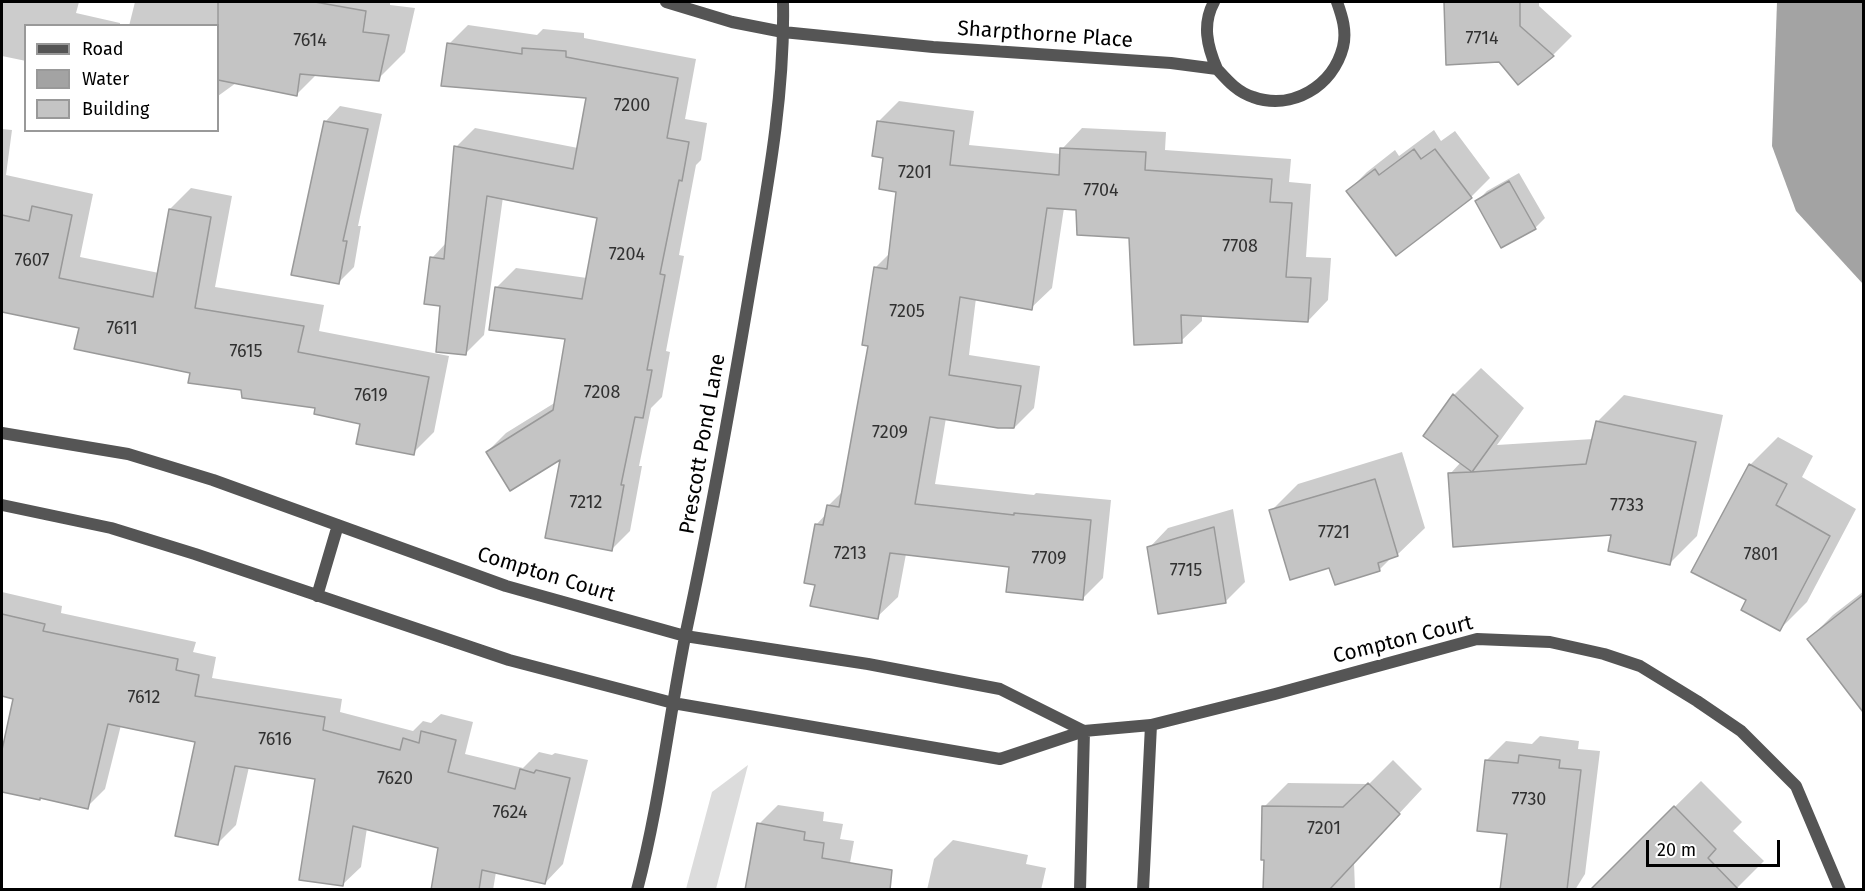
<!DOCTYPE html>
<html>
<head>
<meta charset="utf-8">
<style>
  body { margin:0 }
  #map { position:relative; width:1865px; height:891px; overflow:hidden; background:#fff; font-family:"Fira Sans",sans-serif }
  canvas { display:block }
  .frame { position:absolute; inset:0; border:3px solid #000; pointer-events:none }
  .legend { position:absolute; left:24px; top:24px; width:195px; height:108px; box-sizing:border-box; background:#fff; border:2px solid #999; margin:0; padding:8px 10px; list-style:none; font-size:18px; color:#000 }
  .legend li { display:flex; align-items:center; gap:12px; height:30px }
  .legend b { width:30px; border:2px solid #999 }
  .scale { position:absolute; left:1646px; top:840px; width:134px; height:27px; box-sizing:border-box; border:3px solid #000; border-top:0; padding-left:8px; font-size:18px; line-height:21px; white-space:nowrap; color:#000; -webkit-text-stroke:4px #fff; paint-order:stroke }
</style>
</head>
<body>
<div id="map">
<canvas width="1865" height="891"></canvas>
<div class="frame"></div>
<ul class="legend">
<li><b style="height:8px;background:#555"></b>Road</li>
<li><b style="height:16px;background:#a3a3a3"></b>Water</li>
<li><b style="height:16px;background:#c4c4c4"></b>Building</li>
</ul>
<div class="scale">20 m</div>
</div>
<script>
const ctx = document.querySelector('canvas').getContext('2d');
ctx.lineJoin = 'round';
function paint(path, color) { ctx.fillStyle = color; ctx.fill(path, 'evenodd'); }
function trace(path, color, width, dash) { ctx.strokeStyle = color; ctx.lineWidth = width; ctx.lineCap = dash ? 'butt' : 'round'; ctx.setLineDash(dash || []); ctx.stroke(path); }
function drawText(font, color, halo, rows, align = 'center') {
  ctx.font = font + ' "Fira Sans",sans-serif'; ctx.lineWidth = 6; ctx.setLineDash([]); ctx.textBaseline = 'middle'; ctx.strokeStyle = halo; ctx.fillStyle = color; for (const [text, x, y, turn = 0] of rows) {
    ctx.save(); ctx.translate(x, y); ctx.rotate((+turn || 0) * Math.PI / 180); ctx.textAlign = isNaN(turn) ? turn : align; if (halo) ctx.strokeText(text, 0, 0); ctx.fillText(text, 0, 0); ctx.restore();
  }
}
paint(new Path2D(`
  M 748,765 L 716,889 L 686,889 L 712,792 Z`), '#dcdcdc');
paint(new Path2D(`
  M 1777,2 L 1863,2 L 1863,284 L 1796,211 L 1772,146 Z`), '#a3a3a3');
paint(new Path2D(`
  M 2,2 L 79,2 L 76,13 L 120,23 L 120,26 L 26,26 L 26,61 L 2,56 Z
  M 135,2 L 390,2 L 390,5 L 415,8 L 405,52 L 378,79 L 317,74 L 296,95 L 236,83 L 218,96 L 218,26 L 129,26 Z
  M 1446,2 L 1539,2 L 1539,6 L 1572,36 L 1553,55 L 1518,83 L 1499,60 L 1447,63 Z
  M 468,25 L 537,35 L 543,29 L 584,33 L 584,38 L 696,59 L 685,119 L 707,123 L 701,160 L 696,165 L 679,255 L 684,256 L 666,351 L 670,352 L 662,397 L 651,408 L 639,466 L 642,466 L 630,531 L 611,550 L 562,457 L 487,452 L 506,433 L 556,402 L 567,338 L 491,329 L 497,287 L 516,268 L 587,278 L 599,217 L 503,197 L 484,335 L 465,354 L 442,305 L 432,258 L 447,242 L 456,147 L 475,128 L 578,148 L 588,97 L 449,44 Z
  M 899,101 L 974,111 L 969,145 L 1061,154 L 1062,149 L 1082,128 L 1166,132 L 1165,150 L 1291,159 L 1289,182 L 1311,184 L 1306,257 L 1331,258 L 1328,300 L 1308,321 L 1202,314 L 1202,321 L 1181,341 L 1131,237 L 1078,209 L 1064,208 L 1052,288 L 1031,308 L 976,298 L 969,355 L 1040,366 L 1034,408 L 1013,429 L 946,418 L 935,484 L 1034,495 L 1036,493 L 1111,500 L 1103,578 L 1083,598 L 1011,566 L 906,554 L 898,597 L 877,617 L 816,583 L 816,525 L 827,513 L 829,505 L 843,491 L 870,345 L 875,268 L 891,252 L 897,190 L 885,156 L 878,122 Z
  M 340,106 L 382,114 L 358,226 L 361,226 L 354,267 L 339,282 L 325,122 Z
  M 2,129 L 12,130 L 6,175 L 93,194 L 80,257 L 159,273 L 170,209 L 191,188 L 232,196 L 215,287 L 324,305 L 319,331 L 449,356 L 434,432 L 413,453 L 362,423 L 317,407 L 243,389 L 191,372 L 81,327 L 2,310 Z
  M 1434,130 L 1441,141 L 1455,131 L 1490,178 L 1471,197 L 1348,191 L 1367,172 L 1395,150 L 1399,156 Z
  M 1519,173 L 1545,218 L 1535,228 L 1477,201 L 1487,191 Z
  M 1481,368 L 1524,408 L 1497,445 L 1593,439 L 1597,422 L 1624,395 L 1723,415 L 1697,536 L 1670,563 L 1613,533 L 1450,474 L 1461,462 L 1425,435 L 1454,395 Z
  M 1778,437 L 1813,456 L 1802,477 L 1856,509 L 1807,602 L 1780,629 L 1748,600 L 1693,571 L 1750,465 Z
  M 1402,452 L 1425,528 L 1397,555 L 1392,557 L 1379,570 L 1330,566 L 1271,511 L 1298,484 Z
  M 1233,509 L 1245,582 L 1225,602 L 1149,548 L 1168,528 Z
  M 1864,591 L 1864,702 L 1858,692 L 1809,639 L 1833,615 Z
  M 2,592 L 62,606 L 61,613 L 196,642 L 193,652 L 216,657 L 212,678 L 342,699 L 340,712 L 413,731 L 423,721 L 431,723 L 441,714 L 473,722 L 465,754 L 523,768 L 539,752 L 552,755 L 555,753 L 588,760 L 563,864 L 545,883 L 496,872 L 493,890 L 432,890 L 439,847 L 367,828 L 361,867 L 342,885 L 317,778 L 249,767 L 236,825 L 218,843 L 197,741 L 121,725 L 105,789 L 87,807 L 41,796 L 39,799 L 2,790 L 2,757 L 15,697 L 2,695 Z
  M 1540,736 L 1579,741 L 1578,749 L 1600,751 L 1585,874 L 1575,890 L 1502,890 L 1509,833 L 1487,760 L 1506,741 L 1532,744 Z
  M 1393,760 L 1422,789 L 1354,862 L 1355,890 L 1265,890 L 1264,807 L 1288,783 L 1369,784 Z
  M 1701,781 L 1742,822 L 1733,831 L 1764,861 L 1735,890 L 1601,880 Z
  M 778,805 L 824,812 L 823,821 L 843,824 L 840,839 L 854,841 L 845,890 L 759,824 Z
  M 953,840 L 1028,855 L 1026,864 L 1046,868 L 1041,890 L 927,890 L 934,859 Z`), '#0003');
const building = new Path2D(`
  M 218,2 L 315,2 L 366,11 L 363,32 L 389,35 L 379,81 L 300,74 L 297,96 L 218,80 Z
  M 1444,2 L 1520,2 L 1520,26 L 1554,56 L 1518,85 L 1499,62 L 1446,65 Z
  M 447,43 L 522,54 L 522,48 L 566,51 L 566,57 L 678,78 L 667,138 L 689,142 L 682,181 L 679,180 L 660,274 L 665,275 L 647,370 L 652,370 L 643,418 L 635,417 L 621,485 L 624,485 L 612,551 L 545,538 L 560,460 L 510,491 L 486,452 L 553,410 L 565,339 L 489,330 L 495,287 L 582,299 L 597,218 L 487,196 L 466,355 L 436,352 L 440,306 L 424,304 L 430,257 L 444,259 L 454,146 L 573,169 L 586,98 L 441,86 Z
  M 324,121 L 368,129 L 343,241 L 347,241 L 339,284 L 291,275 Z
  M 877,121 L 954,131 L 950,165 L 1059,175 L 1060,148 L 1146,152 L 1145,170 L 1272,179 L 1270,202 L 1292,203 L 1286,277 L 1311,278 L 1308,322 L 1181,315 L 1182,343 L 1134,345 L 1129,238 L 1077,235 L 1076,210 L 1047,208 L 1032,310 L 960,297 L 949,375 L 1021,386 L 1014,428 L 998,428 L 930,417 L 915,504 L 1014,515 L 1014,513 L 1091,520 L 1083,600 L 1006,592 L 1009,567 L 890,553 L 878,619 L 810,606 L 815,585 L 804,583 L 815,524 L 823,525 L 827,505 L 839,507 L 868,346 L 862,345 L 874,267 L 887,269 L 896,192 L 879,189 L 883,158 L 872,156 Z
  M 1414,149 L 1421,159 L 1435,149 L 1472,198 L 1396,256 L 1346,191 L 1375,169 L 1379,175 Z
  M 1509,181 L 1536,229 L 1501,248 L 1475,201 Z
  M 32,206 L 72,215 L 59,278 L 153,297 L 169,209 L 211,217 L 195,308 L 304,326 L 298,352 L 429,377 L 414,455 L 356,444 L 360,424 L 314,414 L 315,408 L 242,398 L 241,390 L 188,383 L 190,373 L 74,349 L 79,328 L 2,312 L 2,215 L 29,221 Z
  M 1453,394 L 1498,436 L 1472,472 L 1586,464 L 1596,421 L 1696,442 L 1670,565 L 1608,551 L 1611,535 L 1453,547 L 1448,473 L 1472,472 L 1423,436 Z
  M 1749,464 L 1787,484 L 1776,505 L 1830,536 L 1780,631 L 1741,610 L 1746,600 L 1691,572 Z
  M 1375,479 L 1398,556 L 1378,563 L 1380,571 L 1335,585 L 1329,568 L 1290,580 L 1269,510 Z
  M 1214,527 L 1226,603 L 1158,614 L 1147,547 Z
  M 1863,595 L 1863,712 L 1807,639 Z
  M 2,614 L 45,624 L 43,631 L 178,659 L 176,670 L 199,675 L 195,696 L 325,717 L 323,730 L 400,750 L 403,738 L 419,743 L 421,731 L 456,740 L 448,772 L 515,789 L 520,769 L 534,773 L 536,770 L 570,778 L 545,884 L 482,870 L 479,890 L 431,890 L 438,848 L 353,826 L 343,886 L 299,880 L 315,779 L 235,766 L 218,845 L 175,836 L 195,742 L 108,724 L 88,809 L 40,798 L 40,800 L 2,792 L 2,750 L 13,699 L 2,696 Z
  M 1519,755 L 1560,760 L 1559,768 L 1581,770 L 1567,890 L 1500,890 L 1507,834 L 1477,831 L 1485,760 L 1518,763 Z
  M 1368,783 L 1400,814 L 1329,890 L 1263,890 L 1264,860 L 1261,860 L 1262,806 L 1343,807 Z
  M 1674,806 L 1716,849 L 1708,858 L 1739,890 L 1590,890 Z
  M 757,823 L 805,832 L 804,840 L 824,843 L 822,858 L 892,870 L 890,890 L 745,890 Z`);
paint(building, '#c4c4c4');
trace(building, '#999', 1.5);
trace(new Path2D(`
  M 666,2 L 732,22 L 783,32 L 933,47 L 1171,63 L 1217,69 C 1227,80 1237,92 1253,97 C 1292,111 1333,86 1343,47 C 1347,31 1342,16 1337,2
  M 1214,2 C 1202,24 1207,46 1217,69
  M 2,433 L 128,454 L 213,480 L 506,586 L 685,636 L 868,664 L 1000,689 L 1084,731 L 1000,759 L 673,703 L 509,660 L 195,554 L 111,528 L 2,505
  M 317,596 L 338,525
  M 637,890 C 660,803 669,715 687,627 C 711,515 731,402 750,289 C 766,194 785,98 783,2
  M 1080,890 L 1084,731 L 1151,725 L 1275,694 L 1477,639 L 1550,642 L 1604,654 L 1640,666 L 1697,701 L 1741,731 L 1796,786 L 1840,890
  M 1143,890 L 1151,725`), '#555', 12);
drawText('18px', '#313131', null, [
  ["7714",1482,39],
  ["7614",310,41],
  ["7200",632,106],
  ["7201",915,173],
  ["7704",1101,191],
  ["7708",1240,247],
  ["7204",627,255],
  ["7607",32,261],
  ["7205",907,312],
  ["7611",122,329],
  ["7615",246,352],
  ["7208",602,393],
  ["7619",371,396],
  ["7209",890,433],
  ["7212",586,503],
  ["7733",1627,506],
  ["7721",1334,533],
  ["7213",850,554],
  ["7801",1761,555],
  ["7709",1049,559],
  ["7715",1186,571],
  ["7612",144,698],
  ["7616",275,740],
  ["7620",395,779],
  ["7730",1529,800],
  ["7624",510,813],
  ["7201",1324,829]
]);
drawText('21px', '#000', '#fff', [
  ["Sharpthorne Place",1045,35,4],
  ["Prescott Pond Lane",703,444,-80],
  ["Compton Court",546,575,17],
  ["Compton Court",1403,640,-14]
]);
</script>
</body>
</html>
